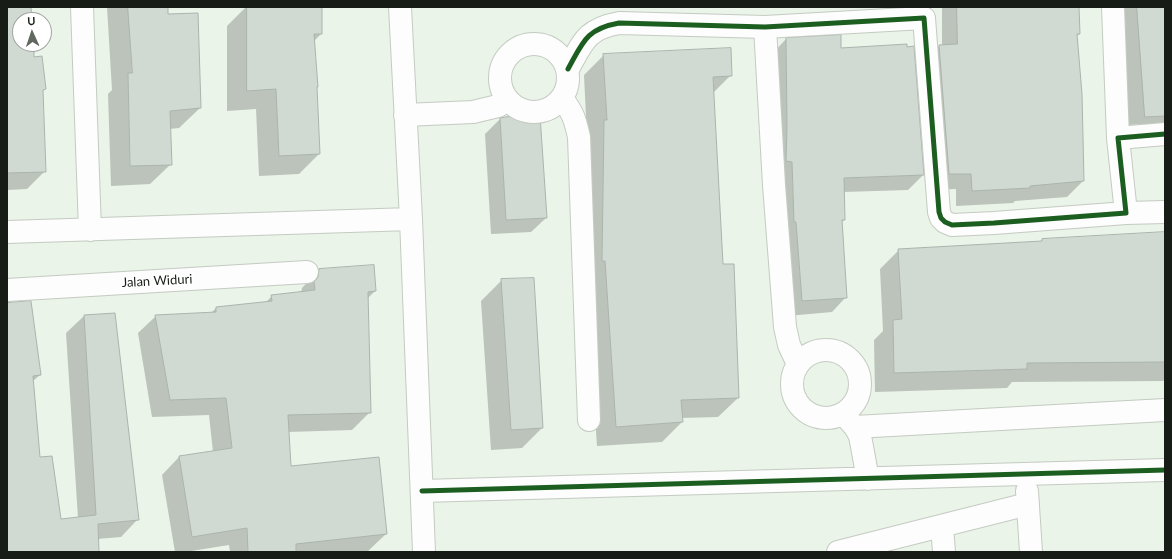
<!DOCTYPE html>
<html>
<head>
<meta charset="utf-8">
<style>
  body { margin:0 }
  #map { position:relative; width:1172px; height:559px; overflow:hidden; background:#ebf4e9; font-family:Lato,sans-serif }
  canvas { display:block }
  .frame { position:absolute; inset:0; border:8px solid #171c16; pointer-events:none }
  .north { position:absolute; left:12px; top:12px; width:40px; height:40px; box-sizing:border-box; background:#fff; border:1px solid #a2a4a2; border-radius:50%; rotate:357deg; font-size:11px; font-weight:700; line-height:16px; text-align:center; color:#171c16 }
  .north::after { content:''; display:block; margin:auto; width:14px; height:18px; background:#616860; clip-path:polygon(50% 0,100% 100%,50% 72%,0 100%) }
</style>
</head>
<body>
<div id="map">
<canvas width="1172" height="559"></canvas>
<div class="frame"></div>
<div class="north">U</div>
</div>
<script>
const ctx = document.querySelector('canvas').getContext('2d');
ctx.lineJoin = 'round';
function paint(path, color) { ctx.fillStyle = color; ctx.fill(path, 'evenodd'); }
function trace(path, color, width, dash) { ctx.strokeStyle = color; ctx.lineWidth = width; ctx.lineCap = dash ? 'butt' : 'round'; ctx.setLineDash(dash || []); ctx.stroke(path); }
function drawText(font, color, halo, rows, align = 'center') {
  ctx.font = font + ' Lato,sans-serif'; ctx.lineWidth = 3; ctx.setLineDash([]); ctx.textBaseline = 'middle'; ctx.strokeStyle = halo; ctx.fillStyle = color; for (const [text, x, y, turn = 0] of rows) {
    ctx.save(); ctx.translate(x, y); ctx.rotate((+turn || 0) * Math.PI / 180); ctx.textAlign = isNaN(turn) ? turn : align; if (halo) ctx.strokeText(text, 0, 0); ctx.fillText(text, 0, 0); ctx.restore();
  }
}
paint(new Path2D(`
  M 7,7 L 30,7 L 31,20 L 20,20 L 20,44 L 32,44 L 33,58 L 45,89 L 42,92 L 45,171 L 27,189 L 7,190 Z
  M 107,7 L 167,7 L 167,15 L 200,108 L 179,128 L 169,129 L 171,164 L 150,184 L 111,186 L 108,94 L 112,90 Z
  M 246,7 L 321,7 L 321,34 L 314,41 L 319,154 L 299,174 L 259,176 L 256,109 L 227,111 L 227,26 Z
  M 942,7 L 1078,7 L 1079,34 L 1076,37 L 1083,181 L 1067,197 L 1015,201 L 1013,203 L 956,206 L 956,189 L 933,190 L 923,62 L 939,46 L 942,46 Z
  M 1115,7 L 1165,7 L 1165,123 L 1128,125 Z
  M 786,39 L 840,49 L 923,175 L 908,190 L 843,192 L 844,220 L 841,223 L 846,297 L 832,312 L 787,316 L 772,54 Z
  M 604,55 L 731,75 L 713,93 L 722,265 L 738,398 L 718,417 L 681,418 L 682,422 L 662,442 L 597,446 L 586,281 L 587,138 L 584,75 Z
  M 500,119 L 546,218 L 531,232 L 491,234 L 485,134 Z
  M 1165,233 L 1165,379 L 1163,381 L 1012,382 L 1007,388 L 875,392 L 874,340 L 883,331 L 880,269 L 899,250 L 1040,242 L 1042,240 Z
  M 319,270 L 375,291 L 367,299 L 370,412 L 352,430 L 288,432 L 290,467 L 386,534 L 368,551 L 361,552 L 230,552 L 229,545 L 185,552 L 175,552 L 162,475 L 179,457 L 213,452 L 209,415 L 152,417 L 138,333 L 156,316 L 211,313 L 216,308 L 265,303 L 272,296 L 301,293 L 302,288 Z
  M 502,280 L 542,428 L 522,448 L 491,450 L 481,301 Z
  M 7,305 L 40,375 L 33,381 L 39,458 L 60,520 L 78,518 L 66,333 L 84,316 L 138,519 L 121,537 L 97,539 L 98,552 L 7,552 Z
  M 541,551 L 541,552 L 512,552 Z`), '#0003');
const building = new Path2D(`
  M 7,7 L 31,7 L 32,20 L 20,20 L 20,44 L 34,44 L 34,57 L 42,56 L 46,89 L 43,90 L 46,172 L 7,173 Z
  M 128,7 L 168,7 L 168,14 L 198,13 L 201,108 L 170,111 L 172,165 L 130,166 L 128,73 L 132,73 Z
  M 247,7 L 322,7 L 322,34 L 314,34 L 318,87 L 317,87 L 320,154 L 279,156 L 276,89 L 247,91 Z
  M 957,7 L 1079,7 L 1080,34 L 1077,34 L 1082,94 L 1084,181 L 1030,186 L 1030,188 L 972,191 L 971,174 L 949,174 L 939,45 L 957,44 Z
  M 1137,7 L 1165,7 L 1165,116 L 1145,117 Z
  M 841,35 L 841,48 L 907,44 L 907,47 L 914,46 L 924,175 L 844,178 L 845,220 L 842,220 L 847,298 L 802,301 L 796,222 L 794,222 L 792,162 L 786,161 L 787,126 L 786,38 Z
  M 731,48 L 732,76 L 713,77 L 723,264 L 734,264 L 739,398 L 681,400 L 683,422 L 616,427 L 605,261 L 602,261 L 604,120 L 607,120 L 603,54 Z
  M 540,115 L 547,218 L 506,220 L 500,118 L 505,117 Z
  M 1165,232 L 1165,362 L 1027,363 L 1027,369 L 894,373 L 893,320 L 902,319 L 898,249 L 1042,241 L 1042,239 Z
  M 374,265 L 376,291 L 368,292 L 371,413 L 288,415 L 291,466 L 379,457 L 387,534 L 296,544 L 296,552 L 248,552 L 247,528 L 192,537 L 179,456 L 232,448 L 226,398 L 170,400 L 155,315 L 216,312 L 216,307 L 272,301 L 271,295 L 315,290 L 314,282 L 318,277 L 319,269 Z
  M 534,278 L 543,428 L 511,430 L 501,279 Z
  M 31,301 L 41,375 L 33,376 L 40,457 L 52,456 L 61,519 L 96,515 L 84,315 L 115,313 L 139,520 L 98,524 L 99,552 L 7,552 L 7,303 Z`);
paint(building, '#d0dad3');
trace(building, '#abb3ad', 1);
const minor = new Path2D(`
  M 82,7 L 90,230
  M 400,7 L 411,219 L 424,552
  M 1113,7 L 1118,138
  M 765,27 L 774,185 L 785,327 L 789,345 L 798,364
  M500 78a34 34 0 1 1 68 0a34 34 0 1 1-68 0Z
  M 568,69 C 583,42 586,29 619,23 L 765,27 L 924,18 L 939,212 L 941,218 L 945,222 L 952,225 L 994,223 L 1126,213 L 1118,138 L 1165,134
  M 562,98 C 573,113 575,119 579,137 L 589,420
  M 405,115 L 473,112 L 498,106 L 508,100
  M 1126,213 L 1165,212
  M 7,232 L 411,219
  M 7,290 L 307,272
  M792 384a34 34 0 1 1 68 0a34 34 0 1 1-68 0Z
  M 846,417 L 855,427 L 860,436 L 868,479
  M 855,427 L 1165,410
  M 422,491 L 1165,470
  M 1027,491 L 1031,552
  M 942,526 L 944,552
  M 838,552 L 1028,504`);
trace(minor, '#c4cbc2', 24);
trace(minor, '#fcfdfc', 22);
trace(new Path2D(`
  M 568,69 C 583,42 586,29 619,23 L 765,27 L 924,18 L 939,212 L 941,218 L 945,222 L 952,225 L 994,223 L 1126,213 L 1118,138 L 1165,134
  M 422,491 L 1165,470`), '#1b5e20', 5);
drawText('13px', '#171c16', '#fff', [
  ["Jalan Widuri",157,281,-3]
]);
</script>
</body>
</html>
